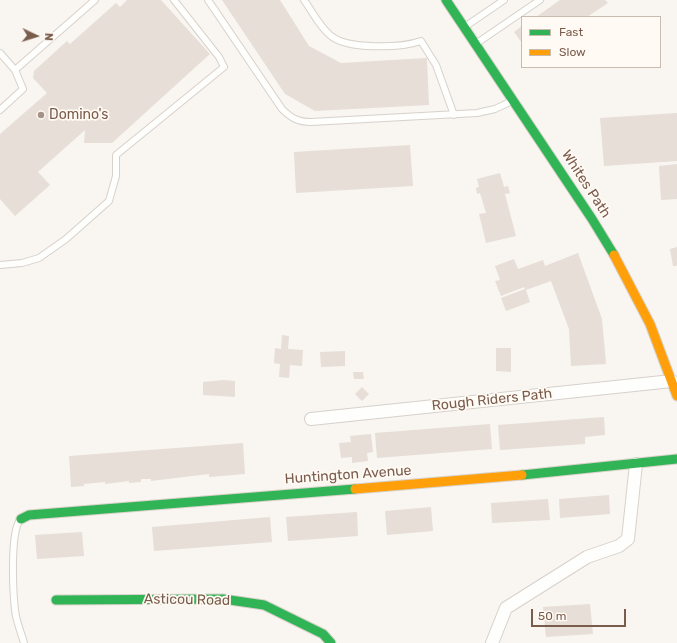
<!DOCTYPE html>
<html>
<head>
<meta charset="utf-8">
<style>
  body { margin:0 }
  #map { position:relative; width:677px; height:643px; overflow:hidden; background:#f9f5f0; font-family:Rubik,sans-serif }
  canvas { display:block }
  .legend { position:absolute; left:521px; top:16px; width:140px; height:52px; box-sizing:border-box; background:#fffaf3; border:1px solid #cabbb1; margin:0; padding:5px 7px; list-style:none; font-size:12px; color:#7a5c4d }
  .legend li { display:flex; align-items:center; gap:8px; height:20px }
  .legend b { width:20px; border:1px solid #cabbb1 }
  .north { position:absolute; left:16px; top:16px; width:40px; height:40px; -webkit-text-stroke:3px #fffaf3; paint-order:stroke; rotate:94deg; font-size:11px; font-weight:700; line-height:16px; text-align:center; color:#7a5c4d }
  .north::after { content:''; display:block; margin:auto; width:14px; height:18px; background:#7a5c4d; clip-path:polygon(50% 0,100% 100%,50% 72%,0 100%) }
  .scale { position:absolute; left:531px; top:609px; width:95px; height:18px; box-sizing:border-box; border:2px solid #7a5c4d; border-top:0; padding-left:5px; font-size:12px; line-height:14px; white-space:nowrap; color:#7a5c4d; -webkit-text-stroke:3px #fffaf3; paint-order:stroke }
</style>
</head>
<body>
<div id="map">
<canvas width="677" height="643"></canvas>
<ul class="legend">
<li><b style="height:5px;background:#30b455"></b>Fast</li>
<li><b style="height:5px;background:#ff9f0a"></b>Slow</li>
</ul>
<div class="north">N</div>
<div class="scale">50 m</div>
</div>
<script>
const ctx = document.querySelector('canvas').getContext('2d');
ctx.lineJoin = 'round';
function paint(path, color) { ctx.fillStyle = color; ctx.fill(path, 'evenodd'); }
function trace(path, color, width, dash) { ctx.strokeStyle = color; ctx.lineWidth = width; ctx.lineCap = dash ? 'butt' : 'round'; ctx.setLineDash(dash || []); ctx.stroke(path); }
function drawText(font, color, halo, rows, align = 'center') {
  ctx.font = font + ' Rubik,sans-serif'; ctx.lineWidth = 3.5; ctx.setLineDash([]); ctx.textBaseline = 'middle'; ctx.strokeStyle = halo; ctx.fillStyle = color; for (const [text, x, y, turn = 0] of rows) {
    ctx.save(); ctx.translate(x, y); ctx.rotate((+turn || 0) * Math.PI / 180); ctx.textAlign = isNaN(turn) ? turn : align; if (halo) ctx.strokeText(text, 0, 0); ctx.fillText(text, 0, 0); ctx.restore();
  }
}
paint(new Path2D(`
  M 127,0 L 161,0 L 210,54 L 112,143 L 84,143 L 85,130 L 38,172 L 50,185 L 15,216 L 0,199 L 0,134 L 47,93 L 33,78 L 34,71 L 67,41 L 70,44 L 116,3 L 120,7 Z
  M 222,0 L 280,0 L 309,46 L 341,63 L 427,58 L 429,105 L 315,111 L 285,94 Z
  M 560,0 L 605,0 L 608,3 L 587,17 L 536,17 Z
  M 522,26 L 522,43 L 514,32 Z
  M 677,113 L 677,161 L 604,166 L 600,118 Z
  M 410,145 L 413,186 L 296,193 L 294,152 Z
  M 677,164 L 677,199 L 661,200 L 659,166 Z
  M 500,173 L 504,187 L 508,186 L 510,193 L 505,194 L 516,236 L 486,243 L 479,214 L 486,213 L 480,193 L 477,194 L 476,188 L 479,187 L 477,179 Z
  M 677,247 L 677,266 L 673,266 L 670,249 Z
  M 578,253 L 602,319 L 606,364 L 571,366 L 569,329 L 551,281 L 526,290 L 530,302 L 506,311 L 501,298 L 525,289 L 524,287 L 501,296 L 495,281 L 500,280 L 495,266 L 514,259 L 518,269 L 543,260 L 545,266 Z
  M 282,335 L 289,336 L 288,349 L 303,350 L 302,366 L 290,365 L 289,378 L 279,377 L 280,364 L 274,363 L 275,348 L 281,349 Z
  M 496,348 L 511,348 L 511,372 L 496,371 Z
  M 345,351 L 345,366 L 321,367 L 320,352 Z
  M 353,372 L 363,372 L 364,379 L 354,379 Z
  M 223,380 L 235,381 L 235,397 L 203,395 L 203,382 Z
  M 362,387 L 369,394 L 362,401 L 355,394 Z
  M 604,417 L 605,435 L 585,437 L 585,444 L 500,450 L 498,425 Z
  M 490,424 L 492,449 L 377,458 L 375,433 Z
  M 371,434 L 373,452 L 367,453 L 368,461 L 352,463 L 352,457 L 341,458 L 339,443 L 351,442 L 350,436 Z
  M 243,443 L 245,474 L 209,477 L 209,474 L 151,481 L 151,479 L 141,479 L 141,482 L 129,483 L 129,481 L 105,484 L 105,482 L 84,484 L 84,486 L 71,487 L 69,456 Z
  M 609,495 L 610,514 L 560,518 L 559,499 Z
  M 548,499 L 550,520 L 492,523 L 491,503 Z
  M 431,507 L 433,531 L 387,535 L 385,511 Z
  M 357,512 L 358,536 L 288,541 L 286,517 Z
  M 270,517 L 272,542 L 154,551 L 152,527 Z
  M 82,532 L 84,556 L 37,559 L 35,535 Z
  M 590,604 L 593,634 L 546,637 L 543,607 Z`), '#e6ded7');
const lane = new Path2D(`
  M 208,0 L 282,109 C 291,118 298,122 311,122 L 477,113 L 495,109 L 512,101
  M 304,0 C 312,11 319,26 330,35 C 346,50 401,48 421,41 L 436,65 L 454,115
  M 466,26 L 504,0
  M 477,43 L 540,0
  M 0,53 L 15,70 L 23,89 L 0,110
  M 15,70 L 95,0
  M 0,265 L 22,263 L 39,258 L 66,239 L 109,201 L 116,176 L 116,155 L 224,67 L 219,57 L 174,0
  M 20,520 C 10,533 13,592 15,610 C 16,621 21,632 24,643`);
const street = new Path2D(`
  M 311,419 L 672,381
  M 492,643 L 506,608 L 587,557 L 619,546 L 628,539 L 636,464`);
const fast = new Path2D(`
  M 446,0 L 592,219 L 614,255
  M 522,475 L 677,459
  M 21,519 L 29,515 L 355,489
  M 56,600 L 223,599 L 264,605 L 323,634 L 331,643`);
const slow = new Path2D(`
  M 614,255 L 650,324 L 677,396
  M 355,489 L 522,475`);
trace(lane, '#d7d1cb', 8);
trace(street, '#d7d1cb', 14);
trace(fast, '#d9d2cb', 11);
trace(slow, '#d9d2cb', 11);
trace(lane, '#fefefd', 6);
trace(street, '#fefefd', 12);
trace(fast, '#30b455', 9);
trace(slow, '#ff9f0a', 9);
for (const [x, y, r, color] of [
  [41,115,4,"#a69286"]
]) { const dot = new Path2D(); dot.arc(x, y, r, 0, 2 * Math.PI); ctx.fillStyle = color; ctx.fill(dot); trace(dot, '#fffaf3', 1.5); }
drawText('14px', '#7a5c4d', '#fffaf3', [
  ["Domino's",49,115]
], 'left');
drawText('14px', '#7a5c4d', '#fffaf3', [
  ["Whites Path",586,184,57],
  ["Rough Riders Path",492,400,-6],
  ["Huntington Avenue",348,475,-4],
  ["Asticou Road",187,600,1]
]);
</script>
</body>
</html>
